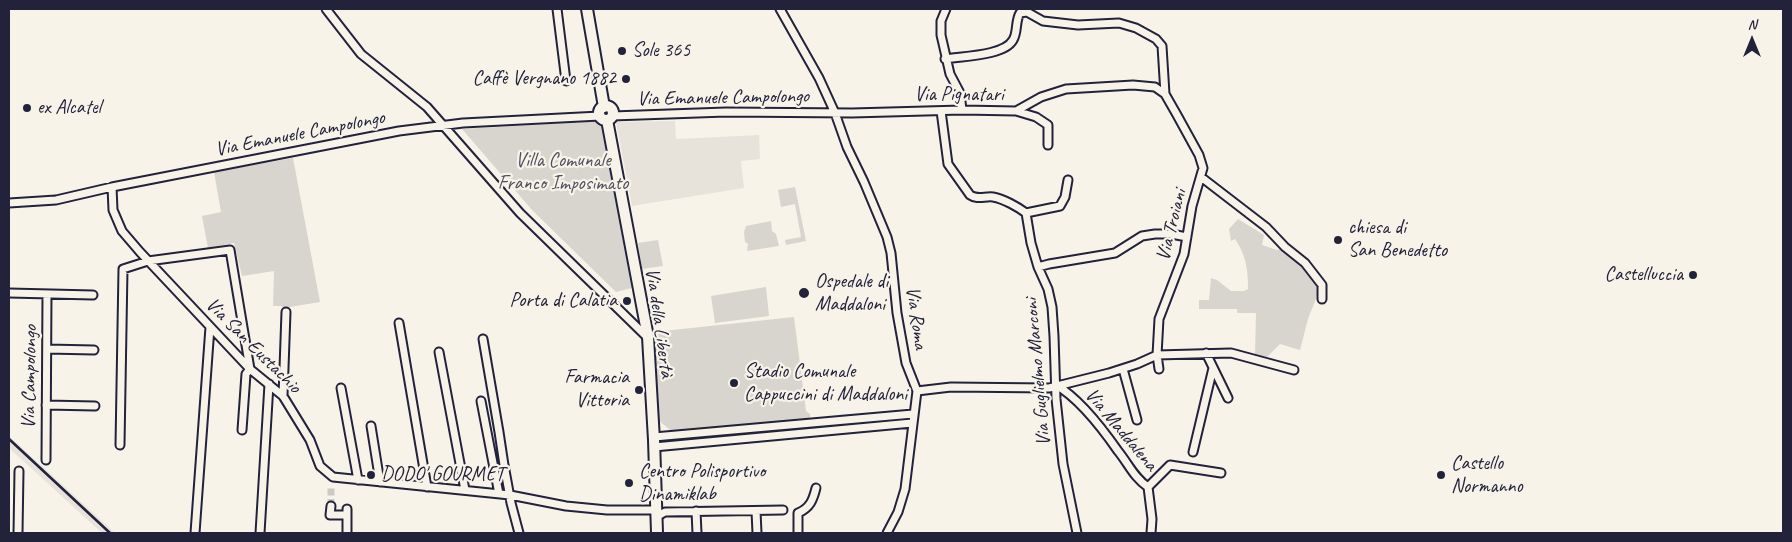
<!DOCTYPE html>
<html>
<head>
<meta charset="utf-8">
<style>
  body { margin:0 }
  #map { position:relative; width:1792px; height:542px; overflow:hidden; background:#f7f3e8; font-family:Caveat,sans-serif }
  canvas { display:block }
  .frame { position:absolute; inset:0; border:10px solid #22223b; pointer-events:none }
  .north { position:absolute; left:1727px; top:15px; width:50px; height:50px; -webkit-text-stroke:4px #f7f3e8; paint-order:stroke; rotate:0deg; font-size:14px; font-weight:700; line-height:20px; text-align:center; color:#22223b }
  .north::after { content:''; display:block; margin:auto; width:18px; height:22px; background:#22223b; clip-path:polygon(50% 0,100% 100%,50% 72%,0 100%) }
</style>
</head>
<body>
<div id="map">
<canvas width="1792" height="542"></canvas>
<div class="frame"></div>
<div class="north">N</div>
</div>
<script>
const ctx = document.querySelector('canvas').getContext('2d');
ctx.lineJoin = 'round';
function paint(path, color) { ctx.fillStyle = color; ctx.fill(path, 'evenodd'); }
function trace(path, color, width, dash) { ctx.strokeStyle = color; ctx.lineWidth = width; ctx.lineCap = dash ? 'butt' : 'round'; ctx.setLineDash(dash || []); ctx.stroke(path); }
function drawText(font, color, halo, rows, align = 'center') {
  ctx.font = font + ' Caveat,sans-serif'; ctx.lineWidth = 4.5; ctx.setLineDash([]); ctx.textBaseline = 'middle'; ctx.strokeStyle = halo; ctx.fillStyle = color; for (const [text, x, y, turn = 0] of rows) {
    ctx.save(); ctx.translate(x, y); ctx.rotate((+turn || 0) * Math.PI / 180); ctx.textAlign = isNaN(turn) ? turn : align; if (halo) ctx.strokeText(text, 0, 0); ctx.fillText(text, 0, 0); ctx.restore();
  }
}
paint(new Path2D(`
  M 675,121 L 676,139 L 759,135 L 760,159 L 741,161 L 744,188 L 632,206 L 616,122 Z
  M 9,436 L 115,533 L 102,533 L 9,448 Z`), '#e7e3db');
paint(new Path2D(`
  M 601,121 L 632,288 L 616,292 L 532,210 L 462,129 Z
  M 293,158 L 320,302 L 284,308 L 281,306 L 273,306 L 274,271 L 242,276 L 234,243 L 208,248 L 202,216 L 221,212 L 214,172 Z
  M 795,187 L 806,241 L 786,245 L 785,240 L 801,237 L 795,204 L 781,207 L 778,190 Z
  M 1238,219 L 1264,235 L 1262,245 L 1277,250 L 1282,248 C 1292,257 1306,266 1313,278 C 1322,293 1313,305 1308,319 C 1305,329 1303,340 1300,350 L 1280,344 L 1267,357 L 1255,355 L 1256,313 L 1237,313 L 1237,309 L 1199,309 L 1199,300 L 1209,300 L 1211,278 L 1217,280 L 1231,291 L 1244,291 L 1248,289 C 1248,269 1246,255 1235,239 L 1231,241 L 1229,229 Z
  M 771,221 L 772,231 L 776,234 L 779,246 L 747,251 L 748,244 L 745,242 L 744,232 L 746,226 Z
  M 658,240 L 663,266 L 642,269 L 638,243 Z
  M 766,287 L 769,316 L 715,323 L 711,296 Z
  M 794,317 L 806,411 L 810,414 L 810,420 L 674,433 L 658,420 L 654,332 Z`), '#d8d5cf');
trace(new Path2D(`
  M 331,506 L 331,486`), '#ccc9c5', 7, [7, 3.5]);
const minor = new Path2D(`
  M 326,9 L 361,54 L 427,107 L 520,213 L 647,337
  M 557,9 L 566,81
  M 780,9 L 819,78 L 835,113 L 847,147 L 864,182 L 887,237 L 891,253 L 897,313 L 906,363 L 917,391 L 905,489 L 898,512 L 887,533
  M 946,9 L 941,21 L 941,35 L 950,74 L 960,93 L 962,110
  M 945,59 C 962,56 1004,56 1013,40 C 1018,32 1015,21 1020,13 L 1027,12 L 1043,21 L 1078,25 L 1119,23 L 1136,28 L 1156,39 L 1162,46 L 1165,94
  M 941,111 L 948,164 L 970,195 C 977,200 985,196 993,197 C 1004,199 1018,207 1026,213 L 1031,243 L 1038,267 L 1048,289 L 1052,307 L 1054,336 L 1056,399 L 1063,464 L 1077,533
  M 1016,111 L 1036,117 L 1048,125 L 1048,145
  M 612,116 L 726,112 L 852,113 L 962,110 L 1016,111 L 1041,97 L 1066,89 L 1133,85 L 1155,87 L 1165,94 L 1177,115 L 1199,155 L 1203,168 L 1192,206 L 1184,254 L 1159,319 L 1157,355 L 1159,369
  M 1201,177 L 1266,227 L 1285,247 L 1305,263 L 1322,285 L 1322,299
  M 112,187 L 113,210 L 122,231 L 140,252 L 250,369 L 283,396 L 310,440 L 320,466 L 333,477 L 510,495 L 566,506 L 607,510 L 656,510
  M 9,203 L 56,200 L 112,187 L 399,131 L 463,123 L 600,116
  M 1026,213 L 1060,206 L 1065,197 L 1068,180
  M 1038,267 L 1049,264 L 1115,253 L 1142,236 L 1155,234 L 1171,234 L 1187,237
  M 9,293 L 93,295
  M 399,323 L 427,487
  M 483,339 L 499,432 L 504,465 L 511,503 L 519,533
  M 47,349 L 94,350
  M 439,352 L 465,490
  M 1206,353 L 1228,398
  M 1123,369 L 1137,420
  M 1056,385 C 1080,399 1102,428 1118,451 C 1128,463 1134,478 1148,487 L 1152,519 L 1151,533
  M 341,388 L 358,480
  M 917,391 L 951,387 L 1049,388 L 1109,373 L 1137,364 L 1157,355 L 1231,353 L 1294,370
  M 283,396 L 286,312
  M 481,401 L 499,494
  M 46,405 L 95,406
  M 371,426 L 380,482
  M 654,437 L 913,414
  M 120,445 L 123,269 L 148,261 L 230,250 L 250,369 L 246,374 L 242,430
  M 654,447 L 912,423
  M 1193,452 L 1213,368
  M 46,460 L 47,294
  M 1148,487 L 1170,465 L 1221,473
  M 331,506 L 330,515 L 347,515
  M 696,511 L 697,533
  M 756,511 L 757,533
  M 656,517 L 665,512 L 783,510
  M 18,533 L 19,471
  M 195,533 L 210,327
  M 260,533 L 269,384
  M 347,533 L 347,509
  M 798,533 L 798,513 C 810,508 813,500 816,488`);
const secondary = new Path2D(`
  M 587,9 L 604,107
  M599 113a7 7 0 1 1 14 0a7 7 0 1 1-14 0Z
  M 607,120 L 648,337 L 654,440 L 657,533`);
trace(minor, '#22223b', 11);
trace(secondary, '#22223b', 14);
trace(minor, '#f7f3e8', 7);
trace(secondary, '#f7f3e8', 10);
trace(new Path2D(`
  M 9,439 L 110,533`), '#22223b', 2.5);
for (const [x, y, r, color] of [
  [622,51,5,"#22223b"],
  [626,79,5,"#22223b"],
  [27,108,5,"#22223b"],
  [1338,240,5,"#22223b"],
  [1693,275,5,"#22223b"],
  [804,293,6,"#22223b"],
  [627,301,5,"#22223b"],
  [734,383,5,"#22223b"],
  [639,390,5,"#22223b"],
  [371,475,5,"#22223b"],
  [1441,475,5,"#22223b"],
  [629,483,5,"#22223b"]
]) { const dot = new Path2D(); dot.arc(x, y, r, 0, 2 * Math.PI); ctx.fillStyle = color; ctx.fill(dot); trace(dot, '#f7f3e8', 2); }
drawText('20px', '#22223b', '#f7f3e8', [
  ["Sole 365",632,51],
  ["Caffè Vergnano 1882",616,79,"right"],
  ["ex Alcatel",37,108],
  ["chiesa di",1348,228],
  ["San Benedetto",1348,251],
  ["Castelluccia",1683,275,"right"],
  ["Ospedale di",815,282],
  ["Maddaloni",815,305],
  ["Porta di Calatia",617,301,"right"],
  ["Stadio Comunale",744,372],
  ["Cappuccini di Maddaloni",744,395],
  ["Farmacia",629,378,"right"],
  ["Vittoria",629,401,"right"],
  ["Castello",1451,464],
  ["Normanno",1451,487],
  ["Centro Polisportivo",639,472],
  ["Dinamiklab",639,495],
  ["DODO' GOURMET",381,475]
], 'left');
drawText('20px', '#22223b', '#f7f3e8', [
  ["Via Pignatari",959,95],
  ["Via Emanuele Campolongo",723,98,-1],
  ["Via Emanuele Campolongo",300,134,-11],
  ["Via Troiani",1172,225,-76],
  ["Via Roma",916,318,82],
  ["Via della Libertà",659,323,82],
  ["Via San Eustachio",253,346,45],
  ["Via Guglielmo Marconi",1038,372,-95],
  ["Via Campolongo",30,377,-89],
  ["Via Maddalena",1121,430,50]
]);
drawText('20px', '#504f60', '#f7f3e8', [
  ["Villa Comunale",563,161],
  ["Franco Imposimato",563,184]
]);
</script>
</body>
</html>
